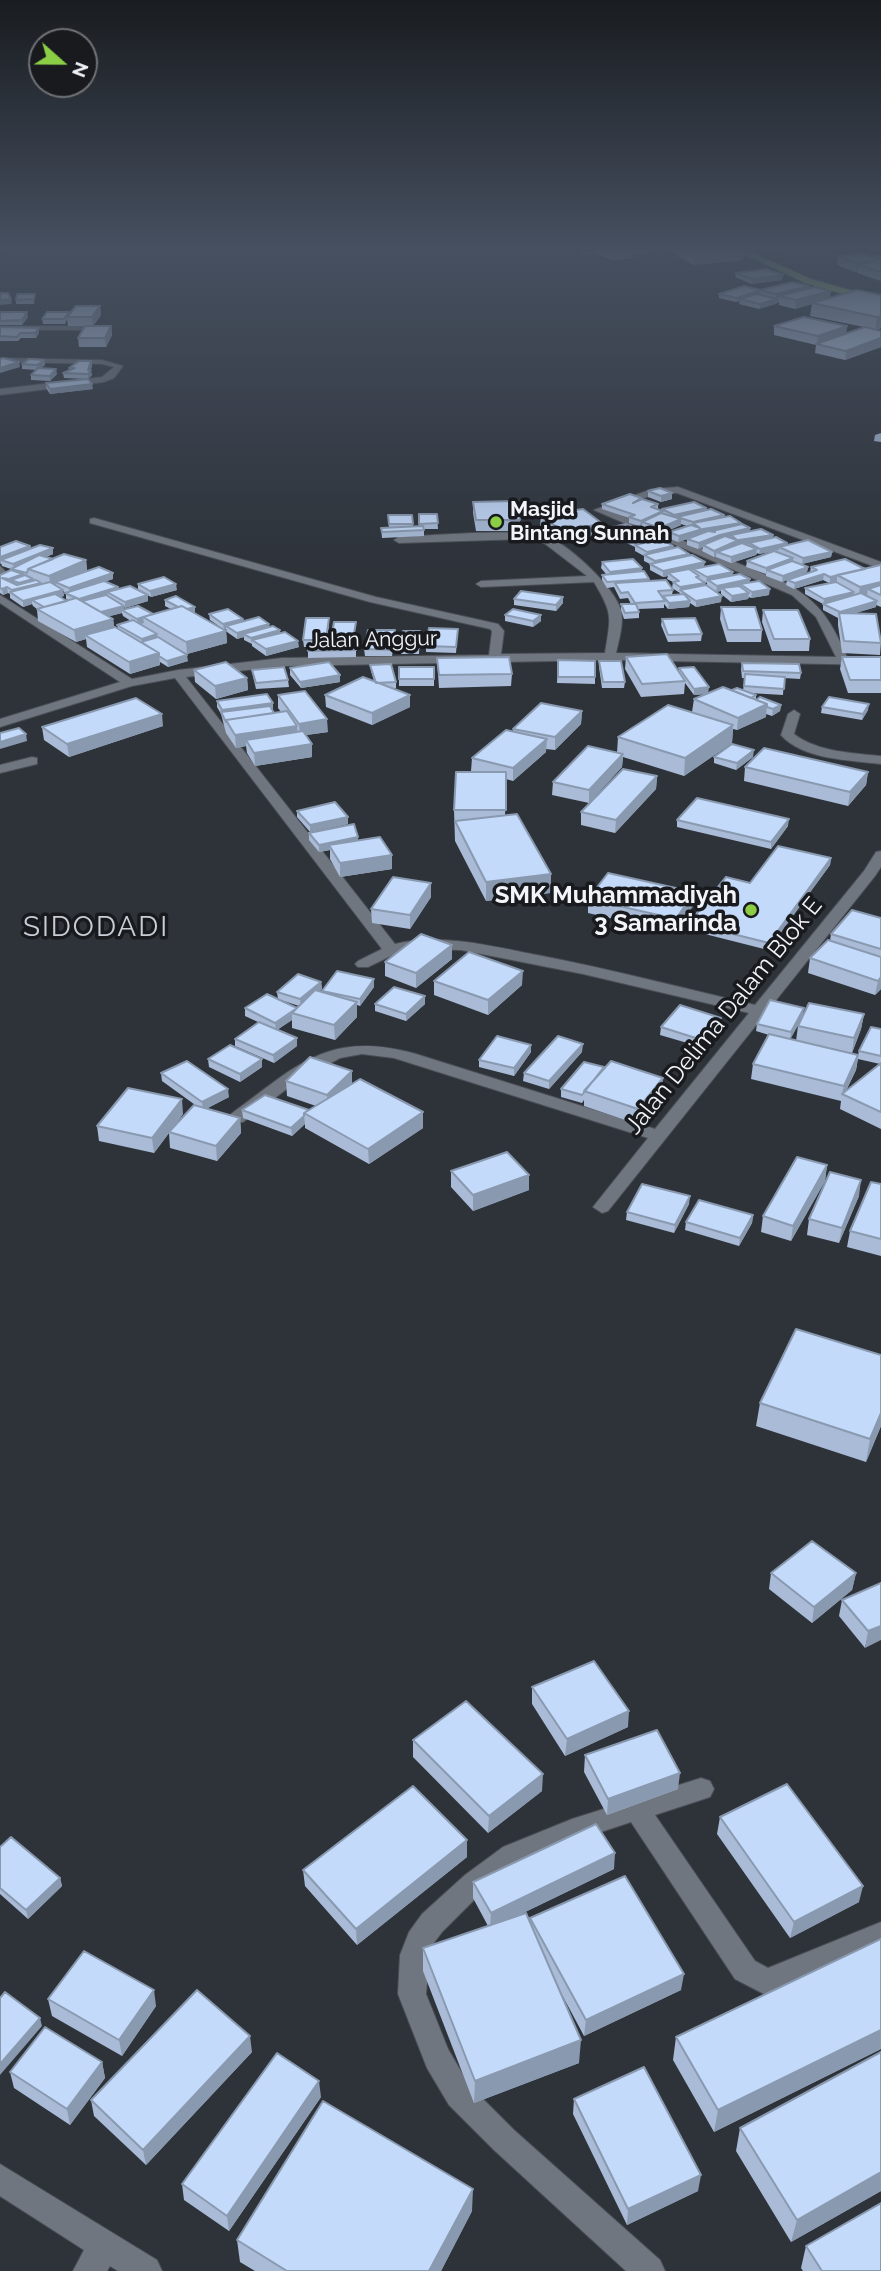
<!DOCTYPE html>
<html>
<head>
<meta charset="utf-8">
<style>
  body { margin:0 }
  #map { position:relative; width:881px; height:2271px; overflow:hidden; background:#2e333a; font-family:Raleway,sans-serif }
  canvas { display:block }
  .north { position:absolute; left:28px; top:28px; width:70px; height:70px; box-sizing:border-box; background:#181a1e; border:2px solid #6f7176; border-radius:50%; rotate:111deg; font-size:19px; font-weight:700; line-height:28px; text-align:center; color:#f1f4f9 }
  .north::after { content:''; display:block; margin:auto; width:24px; height:32px; background:#8bce46; clip-path:polygon(50% 0,100% 100%,50% 72%,0 100%) }
</style>
</head>
<body>
<div id="map">
<canvas width="881" height="2271"></canvas>
<div class="north">N</div>
</div>
<script>
const ctx = document.querySelector('canvas').getContext('2d');
ctx.lineJoin = 'round';
function trace(path, color, width, dash) { ctx.strokeStyle = color; ctx.lineWidth = width; ctx.lineCap = dash ? 'butt' : 'round'; ctx.setLineDash(dash || []); ctx.stroke(path); }
function paint(path, color) { ctx.fillStyle = color; ctx.fill(path, 'evenodd'); }
function drawText(font, color, halo, rows, align = 'center') {
  ctx.font = font + ' Raleway,sans-serif'; ctx.lineWidth = 7; ctx.setLineDash([]); ctx.textBaseline = 'middle'; ctx.strokeStyle = halo; ctx.fillStyle = color; for (const [text, x, y, turn = 0] of rows) {
    ctx.save(); ctx.translate(x, y); ctx.rotate((+turn || 0) * Math.PI / 180); ctx.textAlign = isNaN(turn) ? turn : align; if (halo) ctx.strokeText(text, 0, 0); ctx.fillText(text, 0, 0); ctx.restore();
  }
}
const minor = new Path2D(`
  M 612,248 L 628,248 L 584,255 L 581,253 Z
  M 803,248 L 765,252 L 762,250 Z
  M 0,326 L 107,326 L 111,328 L 107,330 L 0,330 Z
  M 0,358 L 102,360 L 123,366 L 114,378 L 104,382 L 0,395 L 0,389 L 102,377 L 114,367 L 102,364 L 0,362 Z
  M 678,487 L 881,562 L 881,569 L 677,493 L 656,494 L 608,510 L 786,583 C 821,603 831,621 847,657 L 881,657 L 881,665 L 610,660 L 282,666 L 186,677 L 395,944 C 442,933 490,946 537,955 C 610,969 683,988 755,1005 L 864,871 L 876,852 L 881,851 L 881,867 L 875,876 L 608,1211 L 602,1213 L 593,1207 L 648,1138 L 394,1058 L 362,1054 L 340,1058 L 296,1082 L 243,1122 L 231,1122 L 228,1118 L 231,1114 C 297,1066 328,1029 416,1054 L 655,1129 L 749,1013 L 583,974 L 461,950 L 415,949 L 397,953 L 368,967 L 358,967 L 355,964 L 358,961 L 382,949 L 175,678 L 132,686 L 0,727 L 0,719 L 120,682 L 0,603 L 0,595 L 132,679 L 178,670 L 282,658 L 489,655 L 492,631 L 490,629 L 370,602 L 90,523 L 90,519 L 94,518 L 376,597 L 498,624 L 504,631 L 501,654 L 605,653 C 611,616 613,614 594,582 L 481,587 L 476,584 L 481,581 L 587,576 L 544,543 L 525,539 L 399,543 L 394,540 L 399,537 C 431,536 525,527 550,538 C 571,547 614,587 621,610 C 624,623 619,640 616,653 L 836,657 L 816,617 L 792,595 L 594,510 L 652,489 Z
  M 0,566 L 8,574 L 0,581 Z
  M 794,710 L 800,714 L 794,734 C 817,752 853,753 881,756 L 881,764 C 850,760 803,760 781,735 L 788,714 Z
  M 32,757 L 37,758 L 37,764 L 0,773 L 0,765 Z
  M 701,1778 L 710,1781 L 714,1789 L 710,1797 L 655,1815 L 755,1961 L 768,1968 L 881,1922 L 881,1948 L 766,1995 L 735,1979 L 631,1822 L 577,1840 L 521,1863 L 483,1891 L 442,1932 L 430,1948 L 426,1994 L 448,2049 L 469,2085 L 514,2130 L 660,2260 L 665,2271 L 626,2271 L 494,2150 L 449,2105 L 427,2068 L 398,1994 L 400,1955 L 409,1932 L 422,1914 L 465,1875 L 503,1847 L 572,1819 Z
  M 0,2164 L 157,2260 L 162,2271 L 118,2271 L 110,2266 L 107,2271 L 73,2271 L 84,2250 L 0,2196 Z`);
const highway = new Path2D(`
  M 732,248 L 742,248 L 811,279 L 881,299 L 881,305 L 805,283 Z`);
trace(minor, '#4b4e55', 2);
trace(highway, '#4b4e55', 3);
paint(minor, '#70767f');
paint(highway, '#9ec979');
paint(new Path2D(`
  M 606,248 L 736,248 L 743,260 L 693,265 L 670,251 L 670,249 L 655,250 L 655,252 L 634,255 L 634,258 L 612,260 L 595,253 L 595,249 Z
  M 881,255 L 881,281 L 857,273 L 858,271 L 855,272 L 837,265 L 838,256 L 870,256 Z
  M 736,273 L 783,275 L 782,280 L 751,284 L 735,277 Z
  M 809,288 L 830,298 L 881,295 L 881,328 L 876,330 L 881,331 L 881,347 L 845,360 L 815,353 L 816,345 L 774,335 L 774,326 L 847,326 L 846,333 L 864,327 L 810,316 L 812,304 L 795,309 L 779,305 L 779,302 L 759,309 L 739,304 L 740,301 L 736,302 L 719,298 L 719,294 L 760,290 Z
  M 35,294 L 34,304 L 16,304 L 16,300 Z
  M 100,306 L 101,315 L 93,326 L 111,326 L 112,335 L 106,347 L 79,347 L 78,338 L 90,326 L 68,326 L 67,319 L 65,324 L 43,324 L 42,319 L 69,312 L 69,314 Z
  M 0,314 L 28,317 L 22,325 L 0,325 Z
  M 0,327 L 39,328 L 39,333 L 36,338 L 21,338 L 18,341 L 0,341 Z
  M 44,360 L 45,365 L 40,368 L 57,374 L 50,381 L 31,380 L 31,375 L 36,370 L 22,369 L 22,364 Z
  M 91,361 L 92,366 L 90,370 L 92,375 L 88,379 L 93,389 L 50,394 L 46,388 L 46,383 L 87,379 L 64,378 L 63,373 L 69,371 L 69,368 Z
  M 881,433 L 881,442 L 874,441 L 875,435 Z
  M 648,491 L 672,499 L 661,502 L 648,497 Z
  M 641,500 L 658,504 L 658,509 L 662,511 L 662,509 L 706,508 L 705,510 L 724,515 L 724,518 L 741,523 L 741,524 L 750,528 L 750,531 L 787,543 L 787,545 L 832,552 L 831,557 L 802,564 L 808,567 L 807,572 L 796,577 L 810,572 L 811,567 L 865,569 L 881,565 L 881,607 L 876,605 L 876,607 L 855,613 L 881,641 L 880,655 L 842,653 L 838,625 L 838,618 L 823,610 L 823,604 L 805,594 L 805,588 L 829,583 L 823,580 L 794,589 L 786,585 L 787,580 L 782,582 L 766,576 L 766,574 L 746,567 L 747,561 L 774,551 L 759,554 L 757,553 L 756,555 L 731,563 L 716,557 L 716,556 L 714,557 L 702,551 L 703,547 L 698,549 L 687,545 L 687,539 L 678,542 L 668,538 L 669,532 L 687,526 L 681,524 L 681,525 L 660,534 L 642,528 L 642,526 L 640,526 L 629,523 L 629,518 L 602,509 L 602,504 Z
  M 473,502 L 520,520 L 520,531 L 476,531 L 473,513 Z
  M 419,514 L 437,514 L 438,529 L 424,529 L 424,536 L 382,538 L 381,528 L 389,528 L 388,515 L 412,515 L 413,527 L 419,526 Z
  M 541,515 L 603,524 L 602,535 L 560,541 L 540,526 Z
  M 608,528 L 652,541 L 673,546 L 673,549 L 689,554 L 689,555 L 704,566 L 733,572 L 732,575 L 750,579 L 749,583 L 769,595 L 751,598 L 749,597 L 748,599 L 731,602 L 721,594 L 721,591 L 716,592 L 707,586 L 707,583 L 699,579 L 704,586 L 721,602 L 696,607 L 690,603 L 689,607 L 668,609 L 664,604 L 664,608 L 638,609 L 639,612 L 639,618 L 624,619 L 621,610 L 621,604 L 631,604 L 628,598 L 620,599 L 614,587 L 607,588 L 602,580 L 602,575 L 606,574 L 601,568 L 602,562 L 642,568 L 641,572 L 649,579 L 649,581 L 673,590 L 672,595 L 680,594 L 680,593 L 672,588 L 673,582 L 667,579 L 668,576 L 663,577 L 650,570 L 650,564 L 644,561 L 644,556 L 635,551 L 635,547 L 608,534 Z
  M 30,546 L 31,548 L 53,554 L 46,557 L 53,559 L 86,560 L 87,571 L 113,579 L 106,581 L 118,587 L 118,589 L 148,601 L 125,608 L 124,607 L 124,610 L 153,614 L 171,609 L 165,606 L 165,600 L 195,613 L 223,629 L 210,620 L 209,614 L 269,627 L 280,633 L 299,647 L 266,656 L 252,646 L 252,644 L 244,640 L 244,637 L 237,639 L 227,632 L 226,629 L 224,630 L 226,631 L 227,643 L 187,654 L 157,637 L 188,661 L 168,667 L 160,662 L 160,665 L 130,674 L 87,647 L 86,639 L 76,642 L 38,621 L 37,609 L 33,606 L 32,604 L 23,607 L 10,598 L 10,594 L 8,593 L 3,595 L 0,593 L 0,575 L 11,569 L 2,566 L 1,563 L 0,564 L 0,547 ZM 63,591 L 66,593 L 66,599 L 68,600 L 67,601 L 60,597 L 64,596 ZM 122,613 L 123,616 L 131,621 L 117,625 L 118,628 L 114,627 L 113,619 L 109,616 Z
  M 138,584 L 177,590 L 151,597 L 138,590 Z
  M 563,597 L 563,603 L 556,611 L 514,605 L 514,599 Z
  M 721,607 L 762,630 L 761,642 L 727,642 L 720,619 Z
  M 763,610 L 810,639 L 809,651 L 772,651 L 762,622 Z
  M 505,615 L 541,621 L 533,627 L 505,621 Z
  M 662,619 L 702,634 L 701,641 L 668,642 L 661,625 Z
  M 356,622 L 353,644 L 356,643 L 356,657 L 308,658 L 308,647 L 304,647 L 303,640 L 329,624 L 327,644 L 331,644 L 331,639 Z
  M 458,629 L 456,653 L 426,652 L 426,646 Z
  M 420,631 L 419,654 L 401,654 L 401,648 Z
  M 395,637 L 392,656 L 365,656 L 364,649 Z
  M 626,657 L 679,672 L 679,668 L 708,693 L 732,690 L 743,690 L 745,678 L 742,678 L 741,669 L 742,663 L 801,673 L 800,679 L 784,678 L 783,695 L 749,693 L 756,695 L 756,700 L 781,705 L 780,711 L 772,716 L 766,714 L 766,717 L 737,730 L 733,729 L 732,743 L 684,776 L 623,757 L 622,767 L 589,803 L 552,795 L 553,782 L 617,753 L 618,737 L 692,712 L 694,699 L 705,694 L 694,695 L 685,683 L 684,694 L 641,697 L 625,669 Z
  M 842,657 L 881,657 L 881,693 L 848,693 L 840,669 Z
  M 437,658 L 512,674 L 511,686 L 439,688 Z
  M 558,660 L 595,661 L 595,684 L 557,683 Z
  M 599,661 L 625,682 L 624,688 L 602,688 L 599,667 Z
  M 370,665 L 396,682 L 396,688 L 392,688 L 410,707 L 372,725 L 326,707 L 325,695 L 374,681 L 371,671 Z
  M 399,667 L 434,667 L 434,686 L 399,686 Z
  M 290,668 L 340,675 L 340,682 L 301,688 L 290,675 Z
  M 194,670 L 247,678 L 248,690 L 216,699 L 195,682 Z
  M 252,670 L 288,680 L 289,687 L 256,689 L 253,676 Z
  M 278,695 L 328,732 L 306,735 L 312,757 L 255,766 L 247,753 L 246,746 L 236,748 L 226,733 L 221,714 L 217,707 L 217,701 L 273,703 L 273,710 L 272,710 L 274,713 L 281,712 L 278,708 Z
  M 822,707 L 868,710 L 862,720 L 821,713 Z
  M 582,711 L 581,724 L 555,750 L 546,749 L 546,752 L 513,781 L 506,779 L 505,816 L 551,874 L 550,893 L 486,901 L 455,841 L 454,810 L 477,772 L 471,771 L 472,758 L 513,731 L 513,729 Z
  M 163,726 L 69,757 L 44,740 L 42,727 Z
  M 714,757 L 753,757 L 736,770 L 714,763 Z
  M 745,767 L 868,772 L 866,785 L 848,806 L 744,781 Z
  M 657,776 L 656,789 L 615,833 L 581,825 L 581,812 Z
  M 297,811 L 348,824 L 310,832 L 297,817 Z
  M 677,820 L 788,826 L 771,849 L 677,827 Z
  M 309,833 L 358,840 L 392,869 L 340,877 L 330,859 L 330,850 L 319,852 L 309,840 Z
  M 831,858 L 830,865 L 768,950 L 689,930 L 689,923 L 750,883 Z
  M 431,883 L 431,897 L 410,929 L 372,923 L 371,909 Z
  M 588,899 L 693,906 L 674,933 L 588,913 Z
  M 881,918 L 881,989 L 875,995 L 808,973 L 810,958 L 830,941 L 831,934 Z
  M 452,945 L 452,959 L 416,988 L 385,976 L 385,962 Z
  M 434,981 L 522,985 L 488,1015 L 434,995 Z
  M 321,982 L 322,989 L 319,992 L 322,992 L 322,991 L 374,987 L 360,1006 L 357,1005 L 357,1017 L 335,1040 L 292,1028 L 292,1020 L 277,1030 L 297,1038 L 297,1046 L 274,1063 L 235,1046 L 235,1039 L 258,1022 L 245,1016 L 245,1008 L 278,999 L 277,992 ZM 278,999 L 299,1006 L 297,1008 Z
  M 375,1004 L 425,1004 L 406,1021 L 375,1011 Z
  M 804,1014 L 864,1014 L 861,1029 L 852,1053 L 811,1044 L 858,1055 L 859,1051 L 881,1029 L 881,1129 L 840,1109 L 841,1101 L 751,1079 L 753,1064 L 769,1035 L 756,1031 L 757,1024 ZM 801,1020 L 798,1026 L 796,1041 L 790,1039 ZM 858,1059 L 880,1064 L 846,1091 L 856,1070 Z
  M 720,1025 L 701,1047 L 660,1035 L 661,1027 Z
  M 531,1045 L 531,1052 L 514,1076 L 479,1067 L 479,1060 Z
  M 582,1052 L 549,1089 L 523,1081 L 524,1073 Z
  M 208,1059 L 262,1059 L 262,1067 L 240,1082 L 209,1067 Z
  M 604,1069 L 662,1093 L 637,1124 L 584,1106 L 584,1100 L 582,1103 L 561,1097 L 561,1089 Z
  M 352,1071 L 352,1083 L 423,1128 L 369,1164 L 305,1128 L 305,1124 L 292,1136 L 243,1118 L 242,1110 L 309,1110 L 316,1106 L 287,1096 L 286,1081 Z
  M 161,1073 L 229,1097 L 206,1109 L 240,1118 L 241,1133 L 217,1161 L 170,1148 L 169,1133 L 154,1153 L 99,1141 L 97,1126 L 183,1114 L 173,1128 L 198,1107 L 162,1081 Z
  M 827,1165 L 825,1181 L 791,1241 L 761,1232 L 763,1216 Z
  M 451,1171 L 529,1190 L 473,1211 L 451,1187 Z
  M 881,1184 L 881,1256 L 847,1247 L 850,1231 Z
  M 859,1196 L 839,1243 L 807,1235 L 809,1219 Z
  M 689,1204 L 674,1233 L 626,1220 L 627,1212 Z
  M 753,1215 L 752,1223 L 739,1246 L 685,1230 L 686,1222 Z
  M 881,1355 L 881,1426 L 866,1462 L 756,1426 L 760,1403 Z
  M 771,1573 L 856,1573 L 852,1590 L 812,1623 L 769,1589 Z
  M 881,1583 L 865,1648 L 839,1616 L 842,1600 Z
  M 532,1687 L 628,1727 L 565,1756 L 532,1704 Z
  M 413,1740 L 542,1791 L 488,1833 L 413,1757 Z
  M 585,1755 L 678,1789 L 607,1815 L 584,1772 Z
  M 720,1817 L 859,1902 L 790,1938 L 717,1834 Z
  M 0,1847 L 60,1878 L 62,1886 L 28,1919 L 0,1894 Z
  M 467,1857 L 357,1945 L 305,1886 L 303,1870 Z
  M 614,1869 L 521,1914 L 530,1922 L 530,1918 L 681,1990 L 584,2036 L 561,1993 L 579,2063 L 474,2103 L 423,1971 L 423,1948 L 488,1926 L 473,1898 L 473,1882 Z
  M 881,1939 L 881,2049 L 714,2132 L 673,2060 L 676,2037 Z
  M 48,1999 L 156,2006 L 122,2056 L 52,2016 Z
  M 252,2052 L 146,2165 L 94,2116 L 91,2100 Z
  M 881,2052 L 881,2191 L 791,2242 L 736,2151 L 740,2128 Z
  M 102,2062 L 105,2078 L 70,2125 L 14,2088 L 10,2072 Z
  M 321,2097 L 229,2231 L 184,2200 L 182,2184 Z
  M 574,2099 L 698,2191 L 627,2225 L 573,2114 Z
  M 472,2211 L 441,2271 L 255,2271 L 240,2262 L 237,2240 Z
  M 806,2246 L 881,2271 L 803,2271 L 801,2268 Z`), '#a9bbd7');
paint(new Path2D(`
  M 0,248 L 12,248 L 0,252 Z
  M 655,248 L 655,252 L 634,255 L 634,258 L 612,260 L 612,256 L 634,253 L 634,251 Z
  M 656,248 L 670,248 L 670,249 L 656,250 Z
  M 744,252 L 743,260 L 693,265 L 694,257 Z
  M 874,261 L 858,265 L 858,271 L 855,272 L 856,263 Z
  M 783,275 L 782,280 L 751,284 L 752,279 Z
  M 809,286 L 809,294 L 779,296 L 779,302 L 776,304 L 759,309 L 760,304 L 776,299 L 776,294 Z
  M 760,291 L 759,295 L 740,299 L 740,301 L 736,302 L 737,298 Z
  M 831,291 L 830,299 L 812,303 L 812,304 L 795,309 L 796,300 Z
  M 11,299 L 12,304 L 0,305 L 0,300 Z
  M 100,306 L 101,315 L 93,326 L 92,317 Z
  M 27,312 L 28,317 L 22,325 L 22,320 Z
  M 881,316 L 881,328 L 875,330 L 877,317 Z
  M 111,326 L 112,335 L 106,347 L 105,338 Z
  M 847,326 L 846,335 L 817,344 L 818,336 Z
  M 39,328 L 39,333 L 36,338 L 35,333 Z
  M 881,338 L 881,347 L 845,360 L 846,351 Z
  M 44,360 L 45,365 L 38,370 L 37,365 Z
  M 91,361 L 92,366 L 90,372 L 91,370 L 92,375 L 88,379 L 88,370 Z
  M 19,362 L 20,367 L 0,373 L 0,368 Z
  M 56,369 L 57,374 L 50,381 L 50,376 Z
  M 92,384 L 93,389 L 50,394 L 50,389 Z
  M 672,493 L 672,499 L 661,502 L 661,496 Z
  M 706,508 L 705,514 L 677,517 L 677,520 L 674,521 L 674,515 Z
  M 663,511 L 663,517 L 642,522 L 642,526 L 640,526 L 641,521 Z
  M 724,515 L 724,521 L 693,523 L 692,528 L 693,522 Z
  M 681,519 L 681,525 L 660,534 L 660,528 Z
  M 741,523 L 741,528 L 702,534 L 678,542 L 679,536 L 703,529 Z
  M 603,524 L 602,535 L 560,541 L 560,530 Z
  M 750,528 L 750,534 L 731,535 L 731,538 L 703,545 L 703,547 L 698,549 L 699,543 L 720,535 Z
  M 773,535 L 773,541 L 749,543 L 749,544 L 717,552 L 716,556 L 714,557 L 714,551 L 739,540 Z
  M 653,537 L 652,543 L 635,545 L 635,547 L 635,542 Z
  M 787,543 L 786,548 L 779,547 L 779,550 L 759,554 L 760,549 Z
  M 30,546 L 31,552 L 1,560 L 1,563 L 0,564 L 0,557 Z
  M 673,546 L 673,552 L 647,557 L 647,552 Z
  M 53,548 L 53,554 L 14,570 L 13,564 Z
  M 757,549 L 756,555 L 731,563 L 731,557 Z
  M 832,552 L 831,557 L 802,564 L 803,558 Z
  M 689,554 L 688,559 L 655,567 L 655,561 Z
  M 793,558 L 793,564 L 767,570 L 766,574 L 766,568 Z
  M 86,560 L 87,571 L 55,582 L 56,585 L 51,587 L 49,576 Z
  M 705,562 L 704,567 L 693,569 L 693,570 L 671,575 L 668,573 L 668,576 L 663,577 L 663,571 Z
  M 808,567 L 807,572 L 782,582 L 783,576 Z
  M 642,568 L 641,574 L 609,577 L 610,572 Z
  M 733,572 L 732,578 L 708,580 L 707,583 L 706,583 L 707,577 Z
  M 113,573 L 113,579 L 70,594 L 69,588 Z
  M 824,574 L 823,580 L 794,589 L 795,583 Z
  M 837,576 L 837,582 L 830,583 L 830,577 Z
  M 33,579 L 33,584 L 41,583 L 42,589 L 13,594 L 12,590 L 19,588 L 19,583 Z
  M 750,579 L 749,585 L 740,584 L 740,587 L 722,588 L 721,591 L 716,592 L 717,586 Z
  M 881,582 L 881,593 L 868,589 L 867,596 L 858,598 L 860,587 Z
  M 705,583 L 704,589 L 680,590 L 680,593 L 680,587 Z
  M 176,584 L 177,590 L 151,597 L 150,591 Z
  M 7,587 L 8,593 L 3,595 L 2,589 Z
  M 118,587 L 119,593 L 107,592 L 108,596 L 83,604 L 79,599 Z
  M 770,589 L 769,595 L 751,598 L 752,592 Z
  M 63,590 L 64,596 L 37,603 L 32,600 L 32,604 L 23,607 L 23,601 Z
  M 854,592 L 854,598 L 823,605 L 824,599 Z
  M 749,593 L 748,599 L 731,602 L 732,596 Z
  M 148,595 L 148,601 L 125,608 L 125,602 Z
  M 722,596 L 721,602 L 696,607 L 696,601 Z
  M 563,597 L 563,603 L 556,611 L 556,605 Z
  M 690,601 L 689,607 L 668,609 L 669,603 Z
  M 877,601 L 876,607 L 840,618 L 840,612 Z
  M 124,606 L 124,612 L 122,610 L 122,613 L 100,619 L 100,613 Z
  M 195,607 L 195,613 L 183,610 Z
  M 541,615 L 541,621 L 533,627 L 533,621 Z
  M 143,617 L 144,623 L 138,625 L 137,619 Z
  M 113,619 L 115,631 L 85,635 L 86,639 L 76,642 L 74,630 Z
  M 243,619 L 243,625 L 226,626 L 226,629 L 224,630 L 223,624 Z
  M 269,624 L 270,630 L 243,634 L 244,637 L 237,639 L 237,633 Z
  M 280,630 L 281,637 L 252,640 L 251,645 L 251,638 Z
  M 226,631 L 227,643 L 187,654 L 186,642 Z
  M 157,634 L 158,641 L 142,645 L 142,639 Z
  M 298,641 L 299,647 L 266,656 L 266,649 Z
  M 159,653 L 160,665 L 130,674 L 129,662 Z
  M 187,655 L 188,661 L 168,667 L 167,661 Z
  M 340,675 L 340,682 L 301,688 L 300,682 Z
  M 247,678 L 248,690 L 216,699 L 215,686 Z
  M 709,687 L 708,694 L 694,695 L 694,689 Z
  M 410,695 L 410,707 L 372,725 L 372,713 Z
  M 273,703 L 273,710 L 222,717 L 222,710 Z
  M 767,704 L 766,717 L 737,730 L 738,718 Z
  M 869,704 L 868,710 L 862,720 L 863,714 Z
  M 781,705 L 780,711 L 772,716 L 773,709 Z
  M 582,711 L 581,724 L 555,750 L 555,737 Z
  M 162,714 L 163,726 L 69,757 L 67,744 Z
  M 327,719 L 328,732 L 300,736 L 299,724 Z
  M 733,725 L 732,743 L 684,776 L 685,758 Z
  M 297,726 L 298,738 L 246,740 L 246,746 L 236,748 L 235,735 Z
  M 26,734 L 27,741 L 0,749 L 0,742 Z
  M 547,739 L 546,752 L 513,781 L 513,768 Z
  M 312,744 L 312,757 L 255,766 L 254,753 Z
  M 754,750 L 753,757 L 736,770 L 737,763 Z
  M 623,754 L 622,767 L 589,803 L 589,790 Z
  M 868,772 L 866,785 L 848,806 L 850,792 Z
  M 657,776 L 656,789 L 615,833 L 616,820 Z
  M 348,817 L 348,824 L 310,832 L 310,825 Z
  M 789,819 L 788,826 L 771,849 L 771,842 Z
  M 358,837 L 358,844 L 329,845 L 330,850 L 319,852 L 319,845 Z
  M 392,855 L 392,869 L 340,877 L 340,863 Z
  M 831,858 L 830,865 L 768,950 L 769,943 Z
  M 551,874 L 550,893 L 486,901 L 486,882 Z
  M 431,883 L 431,897 L 410,929 L 410,915 Z
  M 694,892 L 693,906 L 674,933 L 676,919 Z
  M 452,945 L 452,959 L 416,988 L 416,973 Z
  M 523,971 L 522,985 L 488,1015 L 488,1000 Z
  M 881,977 L 881,989 L 875,995 L 878,981 Z
  M 374,979 L 374,987 L 360,1006 L 360,999 Z
  M 321,982 L 322,989 L 301,1007 L 300,999 Z
  M 425,996 L 425,1004 L 406,1021 L 406,1014 Z
  M 357,1002 L 357,1017 L 335,1040 L 334,1025 Z
  M 804,1008 L 803,1016 L 790,1040 L 791,1032 Z
  M 292,1013 L 292,1020 L 276,1030 L 275,1023 Z
  M 864,1014 L 861,1029 L 852,1053 L 854,1038 Z
  M 721,1018 L 720,1025 L 701,1047 L 702,1040 Z
  M 297,1038 L 297,1046 L 274,1063 L 273,1055 Z
  M 583,1044 L 582,1052 L 549,1089 L 549,1081 Z
  M 531,1045 L 531,1052 L 514,1076 L 514,1068 Z
  M 858,1055 L 856,1070 L 844,1095 L 842,1094 L 844,1086 Z
  M 262,1059 L 262,1067 L 240,1082 L 240,1074 Z
  M 352,1071 L 352,1085 L 328,1110 L 327,1095 Z
  M 663,1078 L 662,1093 L 637,1124 L 638,1109 Z
  M 228,1089 L 229,1097 L 203,1110 L 202,1102 Z
  M 182,1099 L 183,1114 L 154,1153 L 152,1138 Z
  M 423,1112 L 423,1128 L 369,1164 L 368,1149 Z
  M 304,1116 L 305,1124 L 292,1136 L 291,1128 Z
  M 240,1118 L 241,1133 L 217,1161 L 216,1146 Z
  M 827,1165 L 825,1181 L 791,1241 L 793,1226 Z
  M 529,1175 L 529,1190 L 473,1211 L 473,1195 Z
  M 861,1180 L 859,1196 L 839,1243 L 842,1228 Z
  M 690,1196 L 689,1204 L 674,1233 L 675,1225 Z
  M 753,1215 L 752,1223 L 739,1246 L 740,1238 Z
  M 881,1413 L 881,1426 L 866,1462 L 870,1439 Z
  M 856,1573 L 852,1590 L 812,1623 L 814,1607 Z
  M 881,1626 L 881,1640 L 865,1648 L 868,1631 Z
  M 629,1711 L 628,1727 L 565,1756 L 567,1739 Z
  M 680,1773 L 678,1789 L 607,1815 L 608,1799 Z
  M 543,1774 L 542,1791 L 488,1833 L 489,1816 Z
  M 467,1840 L 467,1857 L 357,1945 L 356,1929 Z
  M 615,1853 L 614,1869 L 490,1929 L 491,1913 Z
  M 60,1878 L 62,1886 L 28,1919 L 26,1910 Z
  M 863,1886 L 859,1902 L 790,1938 L 794,1922 Z
  M 684,1974 L 681,1990 L 584,2036 L 586,2020 Z
  M 154,1990 L 156,2006 L 122,2056 L 119,2040 Z
  M 40,2018 L 42,2026 L 0,2075 L 0,2064 Z
  M 881,2030 L 881,2049 L 714,2132 L 718,2110 Z
  M 250,2036 L 252,2052 L 146,2165 L 143,2150 Z
  M 581,2040 L 579,2063 L 474,2103 L 475,2081 Z
  M 102,2062 L 105,2078 L 70,2125 L 67,2109 Z
  M 319,2081 L 321,2097 L 229,2231 L 227,2216 Z
  M 881,2172 L 881,2191 L 791,2242 L 797,2220 Z
  M 701,2175 L 698,2191 L 627,2225 L 628,2209 Z
  M 473,2189 L 472,2211 L 441,2271 L 429,2271 Z`), '#8999af');
const building = new Path2D(`
  M 606,248 L 620,248 L 634,253 L 612,256 L 595,249 Z
  M 627,248 L 655,248 L 634,251 Z
  M 678,248 L 736,248 L 744,252 L 694,257 Z
  M 861,253 L 881,260 L 881,272 L 858,265 L 874,261 L 856,263 L 838,256 Z
  M 881,255 L 881,260 L 870,256 Z
  M 766,269 L 783,275 L 752,279 L 736,273 Z
  M 793,282 L 809,286 L 776,294 L 760,290 Z
  M 744,286 L 761,290 L 737,298 L 719,294 Z
  M 814,287 L 831,291 L 796,300 L 779,296 Z
  M 857,290 L 881,295 L 881,316 L 877,317 L 812,303 Z
  M 0,293 L 8,293 L 11,299 L 0,300 Z
  M 17,294 L 35,294 L 34,299 L 16,300 Z
  M 757,294 L 777,299 L 760,304 L 740,299 Z
  M 76,306 L 100,306 L 92,317 L 67,317 Z
  M 1,312 L 27,312 L 22,320 L 0,321 L 0,314 Z
  M 47,312 L 69,312 L 64,319 L 42,319 Z
  M 804,317 L 847,326 L 818,336 L 774,326 Z
  M 85,326 L 111,326 L 105,338 L 78,338 Z
  M 0,327 L 39,328 L 35,333 L 20,333 L 17,337 L 0,336 Z
  M 865,327 L 881,331 L 881,338 L 846,351 L 816,344 Z
  M 3,358 L 19,362 L 0,368 L 0,359 Z
  M 29,359 L 44,360 L 37,365 L 22,364 Z
  M 79,361 L 91,361 L 88,370 L 91,370 L 88,374 L 63,373 L 75,368 L 69,368 Z
  M 38,368 L 56,369 L 50,376 L 31,375 Z
  M 88,379 L 92,384 L 50,389 L 46,383 Z
  M 660,488 L 672,493 L 661,496 L 648,491 Z
  M 630,494 L 641,498 L 633,503 L 642,499 L 658,504 L 651,507 L 663,511 L 641,521 L 629,517 L 635,515 L 602,504 Z
  M 516,501 L 520,520 L 476,520 L 473,502 Z
  M 694,502 L 706,508 L 674,515 L 662,509 Z
  M 583,509 L 603,524 L 560,530 L 541,515 Z
  M 711,509 L 724,515 L 693,522 L 677,517 Z
  M 661,513 L 681,519 L 660,528 L 642,522 Z
  M 419,514 L 437,514 L 438,523 L 419,524 Z
  M 388,515 L 412,515 L 413,524 L 389,524 Z
  M 730,516 L 741,523 L 703,529 L 679,536 L 669,532 L 691,525 L 700,528 L 693,523 Z
  M 626,524 L 653,537 L 635,542 L 608,528 Z
  M 742,524 L 750,528 L 720,535 L 699,543 L 687,539 L 708,531 L 715,532 L 712,531 Z
  M 423,526 L 424,530 L 382,532 L 381,528 Z
  M 761,529 L 773,535 L 739,540 L 714,551 L 703,545 L 725,536 L 737,540 L 731,535 Z
  M 776,537 L 787,543 L 760,549 L 749,543 Z
  M 661,539 L 673,546 L 647,552 L 635,545 Z
  M 808,540 L 832,552 L 803,558 L 779,547 Z
  M 16,541 L 30,546 L 0,557 L 0,547 Z
  M 742,543 L 757,549 L 731,557 L 717,552 Z
  M 40,545 L 53,548 L 13,564 L 1,560 Z
  M 678,547 L 689,554 L 655,561 L 644,555 Z
  M 774,551 L 793,558 L 766,568 L 747,561 Z
  M 64,554 L 86,560 L 49,576 L 28,569 Z
  M 39,555 L 53,559 L 28,569 L 27,573 L 11,569 Z
  M 692,555 L 705,562 L 663,571 L 650,564 Z
  M 633,559 L 642,568 L 610,572 L 602,562 Z
  M 845,559 L 865,569 L 830,577 L 824,574 L 795,583 L 787,580 L 817,570 L 811,567 Z
  M 792,561 L 808,567 L 783,576 L 767,570 Z
  M 719,564 L 733,572 L 707,577 L 693,569 Z
  M 881,565 L 881,582 L 860,587 L 837,575 Z
  M 99,567 L 113,573 L 69,588 L 55,582 Z
  M 689,569 L 699,576 L 696,577 L 705,583 L 680,587 L 673,582 L 679,581 L 668,573 Z
  M 11,570 L 23,574 L 9,579 L 2,578 L 17,585 L 36,580 L 41,583 L 12,590 L 7,587 L 2,589 L 0,588 L 0,575 Z
  M 644,571 L 649,579 L 607,582 L 602,575 Z
  M 740,574 L 750,579 L 717,586 L 708,580 Z
  M 25,575 L 33,579 L 19,583 L 11,580 Z
  M 164,577 L 176,584 L 150,591 L 138,584 Z
  M 666,580 L 673,590 L 658,591 L 665,601 L 635,603 L 628,592 L 621,593 L 615,583 Z
  M 104,581 L 118,587 L 79,599 L 65,593 Z
  M 759,581 L 770,589 L 752,592 L 740,584 Z
  M 50,582 L 63,590 L 23,601 L 10,592 Z
  M 836,582 L 854,592 L 824,599 L 805,588 Z
  M 706,585 L 722,596 L 696,601 L 680,590 Z
  M 881,585 L 881,595 L 868,589 Z
  M 130,586 L 148,595 L 125,602 L 107,592 Z
  M 739,586 L 749,593 L 732,596 L 722,588 Z
  M 521,591 L 563,597 L 556,605 L 514,599 Z
  M 861,593 L 877,601 L 840,612 L 823,604 Z
  M 55,594 L 67,601 L 44,607 L 32,600 Z
  M 684,594 L 690,601 L 669,603 L 663,596 Z
  M 106,595 L 124,606 L 101,612 L 82,601 Z
  M 176,596 L 195,607 L 187,609 L 182,606 L 178,607 L 165,600 Z
  M 76,598 L 113,619 L 74,630 L 37,609 Z
  M 621,604 L 636,604 L 639,612 L 625,613 Z
  M 138,606 L 153,614 L 137,619 L 122,610 Z
  M 182,606 L 226,631 L 186,642 L 143,617 Z
  M 721,607 L 755,607 L 762,630 L 728,630 Z
  M 228,609 L 243,619 L 223,624 L 209,614 Z
  M 513,609 L 541,615 L 533,621 L 505,615 Z
  M 763,610 L 798,610 L 810,639 L 774,639 Z
  M 839,613 L 876,614 L 881,643 L 844,641 Z
  M 259,617 L 269,624 L 237,633 L 226,626 Z
  M 306,618 L 329,618 L 326,640 L 303,640 Z
  M 695,618 L 702,634 L 668,635 L 662,619 Z
  M 133,620 L 157,634 L 142,639 L 117,625 Z
  M 334,622 L 356,622 L 353,639 L 331,639 Z
  M 273,626 L 280,630 L 251,638 L 243,634 Z
  M 115,627 L 159,653 L 129,662 L 85,635 Z
  M 429,628 L 458,629 L 456,647 L 426,646 Z
  M 368,630 L 395,630 L 392,650 L 364,649 Z
  M 403,631 L 420,631 L 419,648 L 401,648 Z
  M 285,632 L 298,641 L 266,649 L 252,640 Z
  M 158,637 L 187,655 L 167,661 L 159,656 L 159,653 L 141,642 Z
  M 356,643 L 356,650 L 308,651 L 308,644 Z
  M 667,654 L 685,681 L 642,684 L 626,657 Z
  M 509,657 L 512,674 L 439,675 L 437,658 Z
  M 842,657 L 881,657 L 881,680 L 850,680 Z
  M 558,660 L 595,661 L 595,677 L 558,677 Z
  M 599,661 L 621,661 L 625,682 L 603,682 Z
  M 226,662 L 247,678 L 215,686 L 194,670 Z
  M 329,662 L 340,675 L 300,682 L 290,668 Z
  M 742,663 L 799,664 L 801,673 L 743,671 Z
  M 391,664 L 396,682 L 376,683 L 370,665 Z
  M 284,667 L 288,680 L 256,683 L 252,670 Z
  M 399,667 L 434,667 L 434,679 L 399,679 Z
  M 694,667 L 709,687 L 694,689 L 679,668 Z
  M 745,674 L 785,677 L 784,689 L 744,686 Z
  M 363,677 L 410,695 L 372,713 L 325,695 Z
  M 723,687 L 767,704 L 738,718 L 694,699 Z
  M 737,688 L 756,695 L 751,698 L 732,690 Z
  M 305,691 L 327,719 L 299,724 L 278,695 Z
  M 267,694 L 273,703 L 222,710 L 217,701 Z
  M 760,697 L 781,705 L 773,709 L 767,707 L 767,704 L 756,700 Z
  M 829,697 L 869,704 L 863,714 L 822,707 Z
  M 136,698 L 162,714 L 67,744 L 42,727 Z
  M 541,703 L 582,711 L 555,737 L 513,729 Z
  M 668,705 L 733,725 L 685,758 L 618,737 Z
  M 270,706 L 274,713 L 226,720 L 226,722 L 221,712 Z
  M 287,711 L 297,726 L 235,735 L 226,720 Z
  M 19,728 L 26,734 L 0,742 L 0,733 Z
  M 506,730 L 547,739 L 513,768 L 472,758 Z
  M 303,731 L 312,744 L 254,753 L 246,740 Z
  M 732,744 L 754,750 L 737,763 L 714,757 Z
  M 588,746 L 623,754 L 589,790 L 553,782 Z
  M 764,748 L 868,772 L 850,792 L 745,767 Z
  M 623,769 L 657,776 L 616,820 L 581,812 Z
  M 456,772 L 506,772 L 506,810 L 454,810 Z
  M 697,798 L 789,819 L 771,842 L 677,820 Z
  M 335,802 L 348,817 L 310,825 L 297,811 Z
  M 517,814 L 551,874 L 486,882 L 455,821 Z
  M 354,824 L 358,837 L 319,845 L 309,833 Z
  M 380,837 L 392,855 L 340,863 L 329,845 Z
  M 778,846 L 831,858 L 769,943 L 689,923 L 726,877 L 750,883 Z
  M 608,873 L 694,892 L 676,919 L 588,899 Z
  M 393,877 L 431,883 L 410,915 L 371,909 Z
  M 852,910 L 881,918 L 881,949 L 831,934 Z
  M 421,934 L 452,945 L 416,973 L 385,962 Z
  M 828,940 L 881,957 L 881,977 L 878,981 L 810,958 Z
  M 469,952 L 523,971 L 488,1000 L 434,981 Z
  M 337,971 L 374,979 L 360,999 L 322,991 Z
  M 298,974 L 321,982 L 300,999 L 277,992 Z
  M 394,987 L 425,996 L 406,1014 L 375,1004 Z
  M 315,990 L 357,1002 L 334,1025 L 292,1013 Z
  M 267,994 L 297,1008 L 275,1023 L 245,1008 Z
  M 770,1000 L 804,1008 L 791,1032 L 757,1024 Z
  M 809,1003 L 864,1014 L 854,1038 L 798,1026 Z
  M 680,1005 L 721,1018 L 702,1040 L 661,1027 Z
  M 259,1022 L 297,1038 L 273,1055 L 235,1039 Z
  M 871,1027 L 881,1029 L 881,1056 L 859,1051 Z
  M 769,1034 L 858,1055 L 844,1086 L 753,1064 Z
  M 497,1036 L 531,1045 L 514,1068 L 479,1060 Z
  M 558,1036 L 583,1044 L 549,1081 L 524,1073 Z
  M 230,1045 L 262,1059 L 240,1074 L 208,1059 Z
  M 310,1057 L 352,1071 L 327,1095 L 286,1081 Z
  M 187,1061 L 228,1089 L 202,1102 L 161,1073 Z
  M 611,1061 L 663,1078 L 638,1109 L 584,1091 Z
  M 584,1062 L 604,1067 L 582,1095 L 561,1089 Z
  M 881,1063 L 881,1112 L 842,1094 Z
  M 360,1079 L 423,1112 L 368,1149 L 304,1113 Z
  M 128,1088 L 182,1099 L 152,1138 L 97,1126 Z
  M 265,1095 L 309,1110 L 304,1113 L 304,1116 L 291,1128 L 242,1110 Z
  M 194,1105 L 240,1118 L 216,1146 L 169,1132 Z
  M 507,1152 L 529,1175 L 473,1195 L 451,1171 Z
  M 797,1157 L 827,1165 L 793,1226 L 763,1216 Z
  M 830,1172 L 861,1180 L 842,1228 L 809,1219 Z
  M 871,1182 L 881,1184 L 881,1239 L 850,1231 Z
  M 642,1184 L 690,1196 L 675,1225 L 627,1212 Z
  M 699,1200 L 753,1215 L 740,1238 L 686,1222 Z
  M 796,1329 L 881,1355 L 881,1413 L 870,1439 L 760,1403 Z
  M 812,1541 L 856,1573 L 814,1607 L 771,1573 Z
  M 881,1583 L 881,1626 L 868,1631 L 842,1600 Z
  M 594,1661 L 629,1711 L 567,1739 L 532,1687 Z
  M 466,1701 L 543,1774 L 489,1816 L 413,1740 Z
  M 657,1730 L 680,1773 L 608,1799 L 585,1755 Z
  M 787,1784 L 863,1886 L 794,1922 L 720,1817 Z
  M 413,1786 L 467,1840 L 356,1929 L 303,1870 Z
  M 596,1824 L 615,1853 L 491,1913 L 473,1882 Z
  M 11,1837 L 60,1878 L 26,1910 L 0,1888 L 0,1847 Z
  M 625,1876 L 684,1974 L 586,2020 L 530,1918 Z
  M 526,1913 L 581,2040 L 475,2081 L 423,1948 Z
  M 881,1939 L 881,2030 L 718,2110 L 676,2037 Z
  M 84,1951 L 154,1990 L 119,2040 L 48,1999 Z
  M 197,1990 L 250,2036 L 143,2150 L 91,2100 Z
  M 5,1992 L 40,2018 L 0,2064 L 0,1998 Z
  M 45,2027 L 102,2062 L 67,2109 L 10,2072 Z
  M 881,2052 L 881,2172 L 797,2220 L 740,2128 Z
  M 277,2053 L 319,2081 L 227,2216 L 182,2184 Z
  M 644,2067 L 701,2175 L 628,2209 L 574,2099 Z
  M 323,2101 L 473,2189 L 429,2271 L 287,2271 L 237,2240 Z
  M 881,2203 L 881,2271 L 822,2271 L 806,2246 Z`);
paint(building, '#c4dafa');
trace(building, '#8999af', 2);
const sky = ctx.createLinearGradient(0, 0, 0, 565);
sky.addColorStop(0, '#191c20');
sky.addColorStop(0.44, '#465060');
sky.addColorStop(1, '#46506000');
ctx.fillStyle = sky;
ctx.fillRect(0, 0, 881, 565);
for (const [x, y, r, color] of [
  [496,522,7,"#8bce46"],
  [751,910,7,"#8bce46"]
]) { const dot = new Path2D(); dot.arc(x, y, r, 0, 2 * Math.PI); ctx.fillStyle = color; ctx.fill(dot); trace(dot, '#181a1e', 2.5); }
drawText('bold 21px', '#f1f4f9', '#181a1e', [
  ["Masjid",510,510],
  ["Bintang Sunnah",510,534]
], 'left');
drawText('21px', '#f1f4f9', '#181a1e', [
  ["Jalan Anggur",373,640,-1]
]);
drawText('bold 24px', '#f1f4f9', '#181a1e', [
  ["SMK Muhammadiyah",737,896],
  ["3 Samarinda",737,924]
], 'right');
drawText('24px', '#f1f4f9', '#181a1e', [
  ["Jalan Delima Dalam Blok E",724,1016,-51]
]);
ctx.letterSpacing = '2px';
drawText('28px', '#c7ced7', '#181a1e', [
  ["SIDODADI",96,928]
]);
ctx.letterSpacing = '0px';
</script>
</body>
</html>
